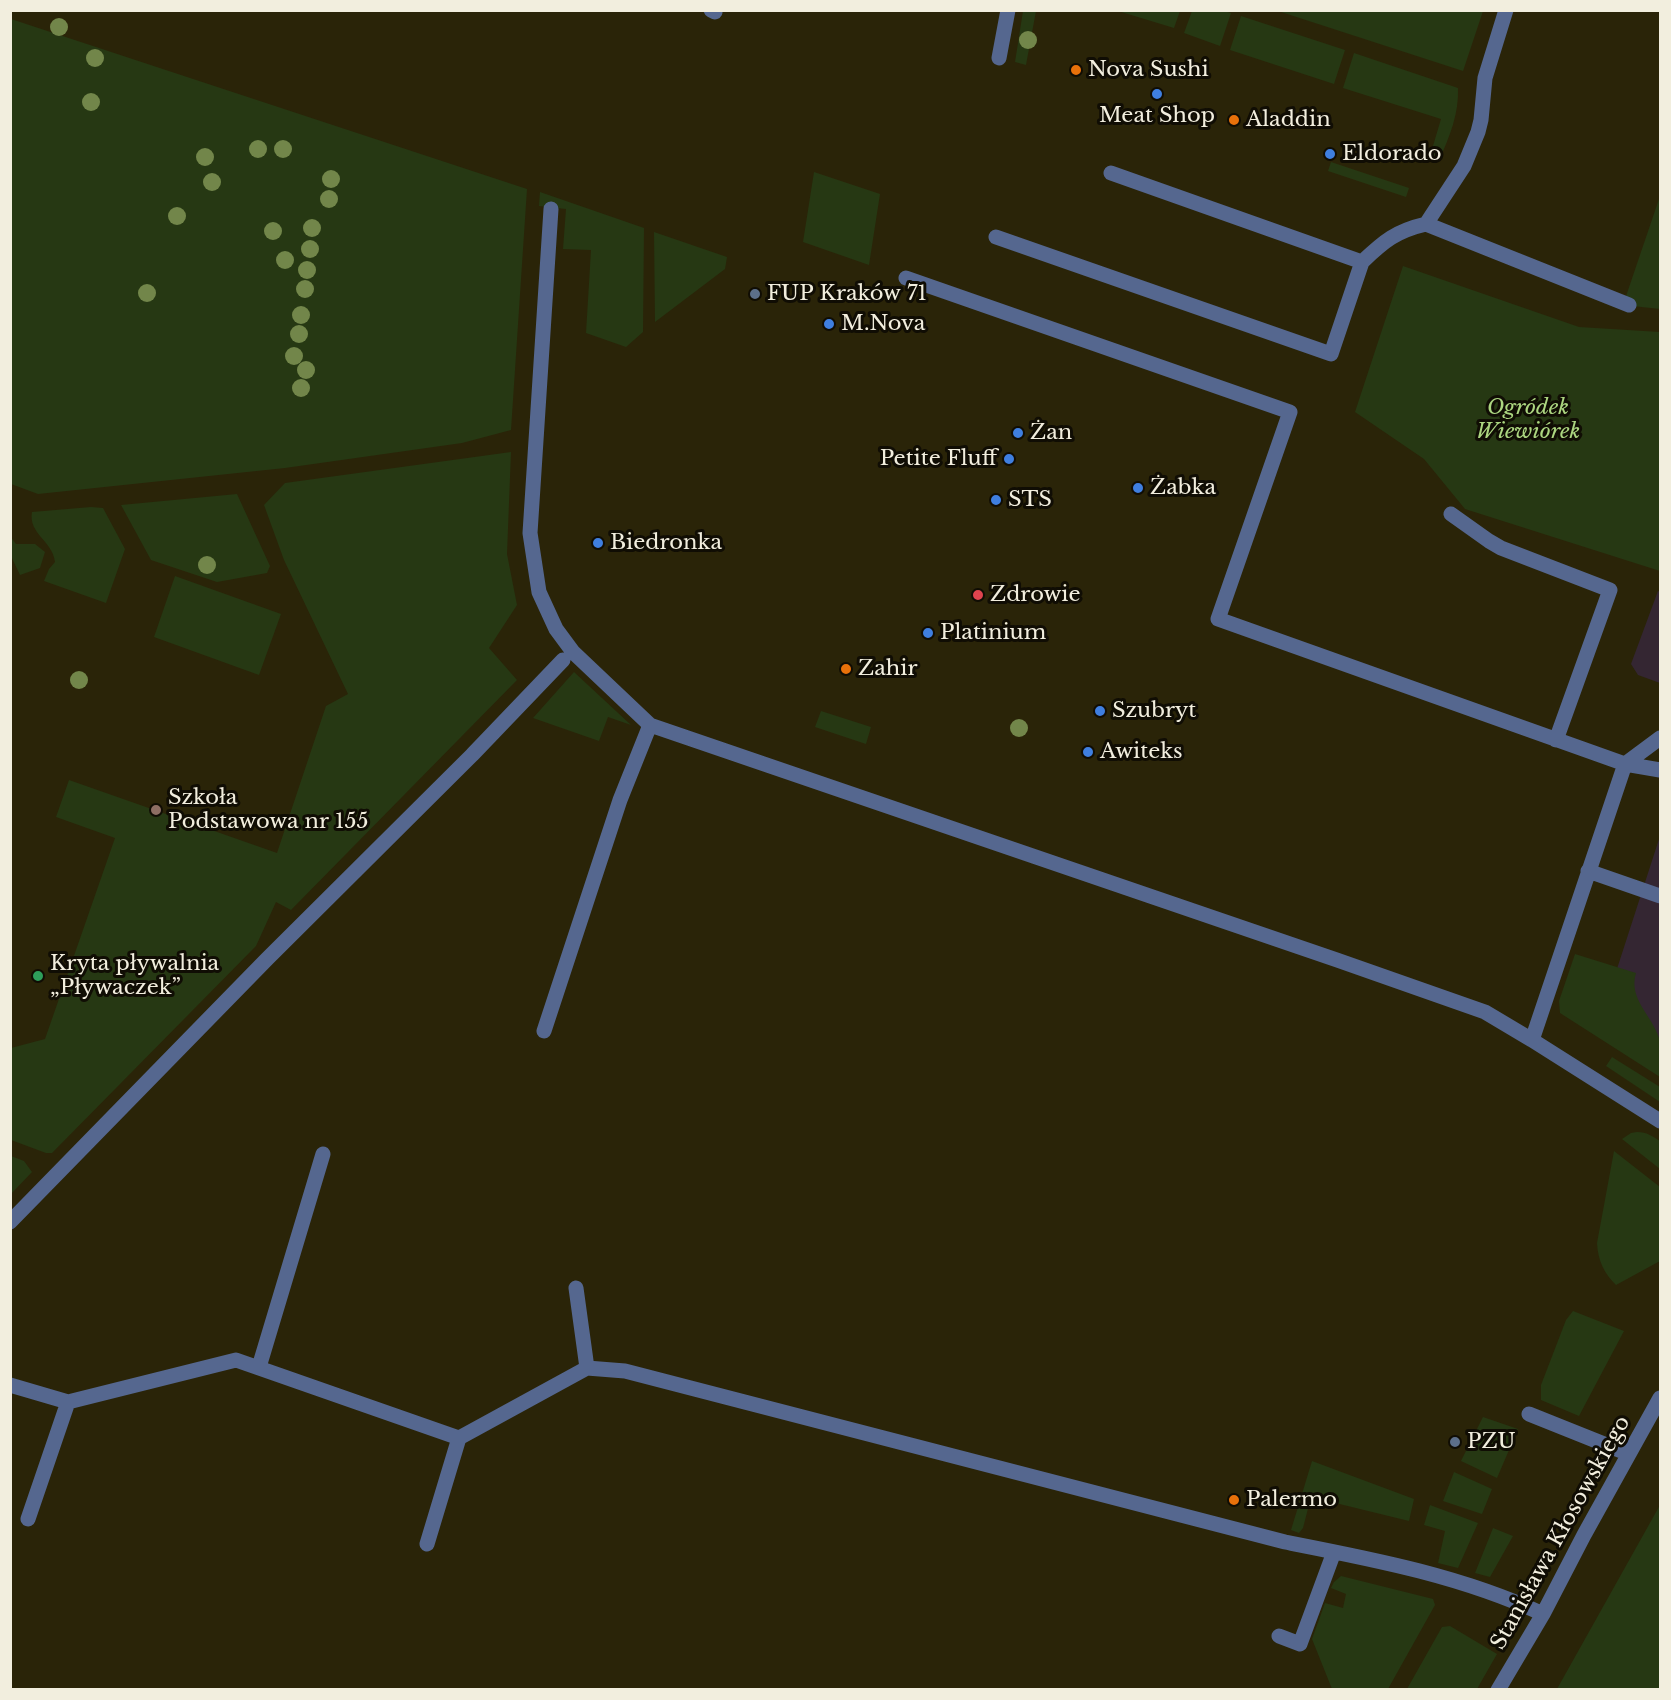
<!DOCTYPE html>
<html>
<head>
<meta charset="utf-8">
<style>
  body { margin:0 }
  #map { position:relative; width:1671px; height:1700px; overflow:hidden; background:#2a2408; font-family:"Libre Baskerville",serif }
  canvas { display:block }
  .frame { position:absolute; inset:0; border:12px solid #f2eede; pointer-events:none }
</style>
</head>
<body>
<div id="map">
<canvas width="1671" height="1700"></canvas>
<div class="frame"></div>
</div>
<script>
const ctx = document.querySelector('canvas').getContext('2d');
ctx.lineJoin = 'round';
function paint(path, color) { ctx.fillStyle = color; ctx.fill(path, 'evenodd'); }
function trace(path, color, width, dash) { ctx.strokeStyle = color; ctx.lineWidth = width; ctx.lineCap = dash ? 'butt' : 'round'; ctx.setLineDash(dash || []); ctx.stroke(path); }
function drawText(font, color, halo, rows, align = 'center') {
  ctx.font = font + ' "Libre Baskerville",serif'; ctx.lineWidth = 6; ctx.setLineDash([]); ctx.textBaseline = 'middle'; ctx.strokeStyle = halo; ctx.fillStyle = color; for (const [text, x, y, turn = 0] of rows) {
    ctx.save(); ctx.translate(x, y); ctx.rotate((+turn || 0) * Math.PI / 180); ctx.textAlign = isNaN(turn) ? turn : align; if (halo) ctx.strokeText(text, 0, 0); ctx.fillText(text, 0, 0); ctx.restore();
  }
}
paint(new Path2D(`
  M 1658,591 L 1660,592 L 1660,683 L 1638,675 L 1631,664 Z
  M 1660,836 L 1660,1058 L 1615,975 Z`), '#342632');
paint(new Path2D(`
  M 1023,11 L 1036,11 L 1026,65 L 1015,62 Z
  M 1118,11 L 1180,10 L 1180,11 L 1174,28 Z
  M 1192,11 L 1224,11 L 1231,13 L 1220,46 L 1184,33 Z
  M 1278,11 L 1483,11 L 1463,71 Z
  M 1241,16 L 1345,50 L 1334,84 L 1230,50 Z
  M 11,19 L 527,189 L 511,430 L 462,443 L 285,468 L 38,494 L 11,484 Z
  M 1354,53 L 1458,88 C 1459,113 1450,136 1440,158 L 1430,156 L 1441,119 L 1343,88 Z
  M 1331,162 L 1409,188 L 1406,197 L 1328,171 Z
  M 814,172 L 880,194 L 869,265 L 803,242 Z
  M 540,192 L 644,228 L 643,332 L 626,347 L 586,333 L 591,250 L 563,249 L 566,209 L 539,206 Z
  M 1660,196 L 1660,309 L 1623,305 Z
  M 654,232 L 727,257 L 725,269 L 655,322 Z
  M 1403,266 L 1579,327 L 1660,332 L 1660,571 L 1465,509 L 1424,459 L 1355,412 Z
  M 511,452 L 507,554 L 517,605 L 489,648 L 517,680 L 291,910 L 276,902 L 256,946 L 52,1153 L 46,1153 L 11,1140 L 11,1048 L 45,1039 L 115,838 L 56,817 L 69,780 L 277,853 L 326,706 L 348,694 L 284,560 L 264,505 L 285,483 Z
  M 237,494 L 270,566 L 267,573 L 217,582 L 151,560 L 121,505 Z
  M 91,507 L 103,508 L 125,549 L 106,603 L 44,581 L 49,569 L 55,562 C 53,541 28,534 32,512 Z
  M 10,536 L 16,544 L 35,544 L 45,552 L 40,568 L 20,575 L 11,556 Z
  M 175,576 L 281,614 L 259,675 L 154,637 Z
  M 574,672 L 631,725 L 608,717 L 599,741 L 533,718 Z
  M 821,711 L 871,727 L 866,744 L 815,727 Z
  M 1575,954 L 1636,973 C 1628,999 1652,1015 1659,1038 C 1663,1050 1661,1065 1660,1077 L 1560,1013 L 1559,1001 Z
  M 1612,1057 L 1660,1087 L 1660,1102 L 1606,1066 Z
  M 1637,1132 C 1647,1132 1652,1136 1660,1141 L 1660,1169 L 1622,1139 L 1631,1133 Z
  M 1614,1151 L 1660,1187 L 1660,1261 L 1616,1285 C 1604,1273 1598,1261 1597,1243 Z
  M 11,1156 L 24,1161 L 32,1172 L 11,1194 Z
  M 1573,1311 L 1624,1331 L 1579,1416 L 1541,1400 L 1541,1385 L 1566,1320 Z
  M 1483,1417 L 1518,1429 L 1497,1478 L 1461,1461 Z
  M 1312,1461 L 1414,1499 L 1409,1521 L 1311,1497 L 1303,1528 L 1299,1533 L 1291,1530 Z
  M 1454,1472 L 1492,1489 L 1482,1514 L 1443,1501 Z
  M 1430,1505 L 1478,1523 L 1458,1568 L 1438,1563 L 1445,1531 L 1424,1525 Z
  M 1660,1505 L 1660,1689 L 1557,1689 Z
  M 1493,1528 L 1513,1536 L 1490,1577 L 1475,1573 Z
  M 1341,1576 L 1433,1599 L 1435,1605 L 1388,1689 L 1332,1689 L 1312,1639 L 1325,1603 L 1343,1608 L 1346,1594 L 1331,1588 L 1334,1582 Z
  M 1450,1626 L 1497,1654 L 1477,1689 L 1407,1689 L 1442,1627 Z`), '#263813');
trace(new Path2D(`
  M 711,10 L 715,12
  M 999,58 L 1008,10
  M 1111,173 L 1362,262 C 1384,241 1396,231 1426,224 L 1464,166 L 1478,132 L 1481,120 L 1485,78 L 1506,10
  M 551,209 L 530,533 L 539,592 L 556,629 L 573,652 L 650,725 L 1337,960 L 1485,1012 L 1532,1040 L 1660,1121
  M 1426,224 L 1629,305
  M 996,237 L 1331,354 L 1362,262
  M 906,278 L 1290,412 L 1218,619 L 1625,764 L 1532,1040
  M 1451,514 L 1489,541 L 1501,548 L 1610,590 L 1556,740
  M 1625,764 L 1660,738
  M 1625,764 L 1660,770
  M 1588,871 L 1660,896
  M 544,1031 L 620,800 L 650,725
  M 10,1222 L 267,959 L 472,755 L 563,660
  M 576,1288 L 587,1368
  M 259,1367 L 323,1154
  M 10,1385 L 68,1402 L 236,1360 L 459,1438 L 587,1368 L 625,1371 L 1285,1542 C 1372,1559 1462,1576 1543,1614
  M 1529,1414 L 1629,1454
  M 28,1519 L 68,1402
  M 427,1544 L 459,1438
  M 1279,1636 L 1300,1644 L 1334,1552
  M 1498,1690 L 1543,1614 L 1584,1535 L 1660,1398`), '#55678f', 15);
ctx.fillStyle = '#72864a';
for (const [x, y] of [
  [59,27],
  [1028,40],
  [95,58],
  [91,102],
  [258,149],
  [283,149],
  [205,157],
  [331,179],
  [212,182],
  [329,199],
  [177,216],
  [312,228],
  [273,231],
  [310,249],
  [285,260],
  [307,270],
  [305,289],
  [147,293],
  [301,315],
  [299,334],
  [294,356],
  [306,370],
  [301,388],
  [207,565],
  [79,680],
  [1019,728]
]) { ctx.beginPath(); ctx.arc(x, y, 9, 0, 2 * Math.PI); ctx.fill(); }
for (const [x, y, r, color] of [
  [1076,70,6,"#e8710a"],
  [1157,94,6,"#3f7fe0"],
  [1234,120,6,"#e8710a"],
  [1330,154,6,"#3f7fe0"],
  [755,294,6,"#5c6f8a"],
  [829,324,6,"#3f7fe0"],
  [1018,433,6,"#3f7fe0"],
  [1009,459,6,"#3f7fe0"],
  [1138,488,6,"#3f7fe0"],
  [996,500,6,"#3f7fe0"],
  [598,543,6,"#3f7fe0"],
  [978,595,6,"#e0444e"],
  [928,633,6,"#3f7fe0"],
  [846,669,6,"#e8710a"],
  [1100,711,6,"#3f7fe0"],
  [1088,752,6,"#3f7fe0"],
  [156,810,6,"#8d6e63"],
  [38,976,6,"#2e9e5b"],
  [1455,1442,6,"#5c6f8a"],
  [1234,1500,6,"#e8710a"]
]) { const dot = new Path2D(); dot.arc(x, y, r, 0, 2 * Math.PI); ctx.fillStyle = color; ctx.fill(dot); trace(dot, '#100d04', 2); }
drawText('21px', '#f2eede', '#100d04', [
  ["Nova Sushi",1088,70],
  ["Meat Shop",1157,116,"center"],
  ["Aladdin",1246,120],
  ["Eldorado",1342,154],
  ["FUP Kraków 71",767,294],
  ["M.Nova",841,324],
  ["Żan",1030,433],
  ["Petite Fluff",997,459,"right"],
  ["Żabka",1150,488],
  ["STS",1008,500],
  ["Biedronka",610,543],
  ["Zdrowie",990,595],
  ["Platinium",940,633],
  ["Zahir",858,669],
  ["Szubryt",1112,711],
  ["Awiteks",1100,752],
  ["Szkoła",168,798],
  ["Podstawowa nr 155",168,822],
  ["Kryta pływalnia",50,964],
  ["„Pływaczek”",50,988],
  ["PZU",1467,1442],
  ["Palermo",1246,1500]
], 'left');
drawText('italic 21px', '#acd680', '#100d04', [
  ["Ogródek",1528,408],
  ["Wiewiórek",1528,432]
]);
drawText('21px', '#f2eede', '#100d04', [
  ["Stanisława Kłosowskiego",1561,1533,-61]
]);
</script>
</body>
</html>
